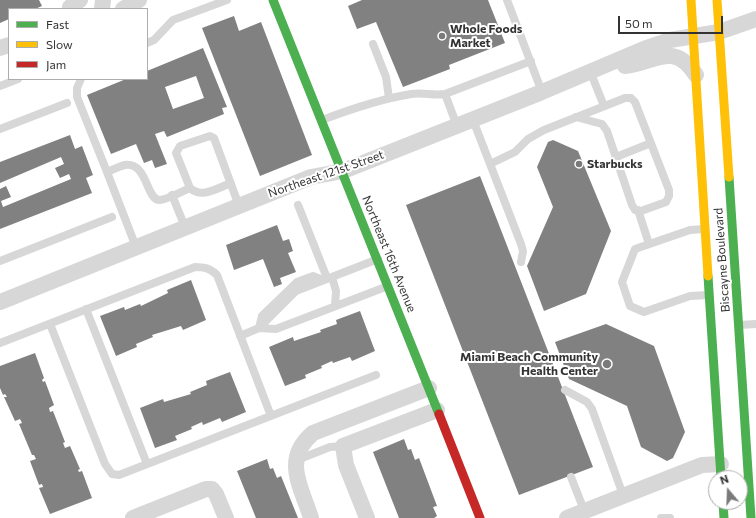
<!DOCTYPE html>
<html>
<head>
<meta charset="utf-8">
<style>
  body { margin:0 }
  #map { position:relative; width:756px; height:518px; overflow:hidden; background:#fff; font-family:Commissioner,sans-serif }
  canvas { display:block }
  .legend { position:absolute; left:8px; top:8px; width:140px; height:72px; box-sizing:border-box; background:#fff; border:1px solid #adadad; margin:0; padding:5px 7px; list-style:none; font-size:12px; color:#333 }
  .legend li { display:flex; align-items:center; gap:8px; height:20px }
  .legend b { width:20px; border:1px solid #adadad }
  .north { position:absolute; left:708px; top:470px; width:40px; height:40px; box-sizing:border-box; background:#fff; border:1px solid #adadad; border-radius:50%; rotate:341deg; font-size:11px; font-weight:700; line-height:16px; text-align:center; color:#333 }
  .north::after { content:''; display:block; margin:auto; width:14px; height:18px; background:#7a7a7a; clip-path:polygon(50% 0,100% 100%,50% 72%,0 100%) }
  .scale { position:absolute; left:618px; top:16px; width:105px; height:18px; box-sizing:border-box; border:2px solid #333; border-top:0; padding-left:5px; font-size:12px; line-height:14px; white-space:nowrap; color:#333; -webkit-text-stroke:3px #fff; paint-order:stroke }
</style>
</head>
<body>
<div id="map">
<canvas width="756" height="518"></canvas>
<ul class="legend">
<li><b style="height:5px;background:#4caf50"></b>Fast</li>
<li><b style="height:5px;background:#ffc107"></b>Slow</li>
<li><b style="height:5px;background:#c62828"></b>Jam</li>
</ul>
<div class="north">N</div>
<div class="scale">50 m</div>
</div>
<script>
const ctx = document.querySelector('canvas').getContext('2d');
ctx.lineJoin = 'round';
function paint(path, color) { ctx.fillStyle = color; ctx.fill(path, 'evenodd'); }
function trace(path, color, width, dash) { ctx.strokeStyle = color; ctx.lineWidth = width; ctx.lineCap = dash ? 'butt' : 'round'; ctx.setLineDash(dash || []); ctx.stroke(path); }
function drawText(font, color, halo, rows, align = 'center') {
  ctx.font = font + ' Commissioner,sans-serif'; ctx.lineWidth = 4; ctx.setLineDash([]); ctx.textBaseline = 'middle'; ctx.strokeStyle = halo; ctx.fillStyle = color; for (const [text, x, y, turn = 0] of rows) {
    ctx.save(); ctx.translate(x, y); ctx.rotate((+turn || 0) * Math.PI / 180); ctx.textAlign = isNaN(turn) ? turn : align; if (halo) ctx.strokeText(text, 0, 0); ctx.fillText(text, 0, 0); ctx.restore();
  }
}
paint(new Path2D(`
  M 0,0 L 39,0 L 42,6 L 35,9 L 9,9 L 9,19 L 0,23 Z
  M 362,0 L 488,0 L 505,43 L 449,65 L 450,69 L 403,87 L 376,22 L 357,29 L 348,6 Z
  M 234,16 L 239,31 L 261,22 L 312,155 L 260,176 L 202,28 Z
  M 203,48 L 227,107 L 222,108 L 224,114 L 167,137 L 164,131 L 155,134 L 167,164 L 155,168 L 152,160 L 144,163 L 136,144 L 111,154 L 87,95 L 126,79 L 147,79 L 147,71 ZM 196,76 L 204,98 L 173,109 L 165,87 Z
  M 70,135 L 75,149 L 82,146 L 93,175 L 86,178 L 92,193 L 0,229 L 0,189 L 6,186 L 11,197 L 1,201 L 3,207 L 71,179 L 69,174 L 60,178 L 55,168 L 64,164 L 61,157 L 0,183 L 0,162 Z
  M 553,140 L 578,151 L 611,231 L 586,294 L 544,311 L 527,266 L 553,207 L 537,167 L 548,142 Z
  M 480,176 L 593,467 L 519,495 L 406,205 Z
  M 277,225 L 283,241 L 289,239 L 293,251 L 288,253 L 296,272 L 280,278 L 282,284 L 274,287 L 263,259 L 234,270 L 226,245 Z
  M 191,280 L 206,320 L 183,330 L 181,326 L 152,335 L 153,337 L 136,344 L 137,347 L 116,356 L 100,316 L 124,307 L 125,310 L 140,304 L 141,306 L 168,293 L 167,290 Z
  M 360,311 L 375,351 L 352,361 L 350,357 L 333,363 L 332,361 L 321,366 L 322,368 L 305,375 L 306,378 L 285,386 L 269,347 L 293,337 L 294,341 L 321,332 L 320,330 L 337,324 L 336,320 Z
  M 606,324 L 654,346 L 685,432 L 673,458 L 667,461 L 641,447 L 627,406 L 569,379 L 555,342 Z
  M 35,353 L 44,378 L 42,380 L 43,382 L 45,381 L 54,405 L 49,408 L 50,412 L 53,411 L 65,442 L 63,443 L 65,448 L 70,446 L 80,469 L 78,470 L 79,472 L 82,471 L 92,498 L 50,514 L 39,488 L 43,487 L 42,484 L 39,485 L 30,461 L 36,459 L 34,455 L 32,455 L 19,424 L 22,423 L 20,419 L 15,421 L 4,397 L 7,397 L 5,394 L 3,395 L 0,388 L 0,366 Z
  M 230,372 L 246,412 L 222,422 L 220,418 L 203,425 L 202,422 L 191,427 L 192,429 L 175,436 L 177,440 L 155,448 L 140,408 L 163,399 L 164,402 L 191,394 L 190,392 L 207,385 L 206,381 Z
  M 404,439 L 408,450 L 411,449 L 415,460 L 419,458 L 437,506 L 433,507 L 437,516 L 434,518 L 399,518 L 373,452 Z
  M 267,459 L 270,469 L 273,468 L 277,478 L 281,476 L 298,518 L 256,518 L 237,471 Z`), '#818181');
trace(new Path2D(`
  M 507,0 L 542,92
  M 147,43 L 154,40 L 173,20 L 227,0
  M 373,44 L 386,77 L 389,98
  M 590,71 L 604,106
  M 81,79 L 77,88 L 77,97 L 107,172
  M 0,86 L 18,79
  M 445,94 L 531,61
  M 322,120 C 351,109 380,99 411,94 C 423,92 433,96 445,94 L 457,126
  M 473,120 L 521,244 L 523,251 L 521,262
  M 0,129 L 67,103
  M 616,157 L 651,143
  M 490,164 L 515,152 L 528,139 L 544,130 L 625,98 L 631,98 L 635,102 L 669,190 L 669,196 L 666,202 L 641,211 L 635,210 L 632,205 L 607,131 L 602,124 L 576,117
  M 190,188 C 202,199 217,188 231,183
  M 172,195 L 185,227
  M 298,205 L 327,278
  M 638,210 L 649,244
  M 704,229 L 690,230 L 635,249 L 622,282 L 630,306 L 644,312 L 690,296 L 709,295
  M 136,247 L 107,172 C 113,170 119,166 125,165 C 148,162 146,201 160,200 C 169,199 181,192 190,188 L 176,153 L 180,146 L 210,136 L 214,138 L 239,206
  M 0,261 L 112,217
  M 332,277 L 336,291 L 335,306
  M 86,309 L 147,464
  M 50,324 L 105,464 L 112,474 L 119,475 L 376,375
  M 739,325 L 756,324
  M 259,328 L 276,329 L 388,286
  M 259,328 L 262,316 L 290,289 L 297,282 L 313,276 L 323,280
  M 240,336 L 259,328 L 296,291 L 378,259
  M 0,343 L 195,267 C 204,267 210,268 217,275 L 271,416
  M 565,390 L 587,402 L 592,409 L 623,495
  M 297,460 L 330,447 L 343,446
  M 571,477 L 584,510
  M 661,518 L 670,518`), '#d7d7d7', 8);
trace(new Path2D(`
  M 70,7 L 80,0
  M 102,9 L 103,0
  M 123,9 L 139,0
  M 0,48 L 9,45
  M 625,66 C 655,63 673,40 696,75
  M 0,302 L 311,177 L 343,171 L 542,92 L 646,48 L 670,40 L 719,32 L 756,19
  M 133,518 L 206,489 L 212,489 L 216,494 L 226,518
  M 311,518 C 301,486 282,459 313,433 L 429,388
  M 367,518 L 346,465 L 343,446 L 437,410
  M 567,518 L 702,465 L 721,464`), '#d7d7d7', 16);
trace(new Path2D(`
  M 273,0 L 439,414
  M 729,177 L 751,518
  M 708,276 L 721,478
  M 723,502 L 724,518`), '#4caf50', 9);
trace(new Path2D(`
  M 691,0 L 708,276
  M 717,0 L 729,177`), '#ffc107', 9);
trace(new Path2D(`
  M 439,414 L 480,518`), '#c62828', 9);
for (const [x, y, r, color] of [
  [442,36,4,"#7a7a7a"],
  [579,164,4,"#7a7a7a"],
  [607,364,5,"#7a7a7a"]
]) { const dot = new Path2D(); dot.arc(x, y, r, 0, 2 * Math.PI); ctx.fillStyle = color; ctx.fill(dot); trace(dot, '#fff', 1.5); }
drawText('bold 12px', '#333', '#fff', [
  ["Whole Foods",450,29],
  ["Market",450,43],
  ["Starbucks",587,164],
  ["Miami Beach Community",598,357,"right"],
  ["Health Center",598,371,"right"]
], 'left');
drawText('12px', '#333', '#fff', [
  ["Northeast 121st Street",326,174,-19],
  ["Northeast 16th Avenue",389,254,68],
  ["Biscayne Boulevard",722,260,-94]
]);
</script>
</body>
</html>
